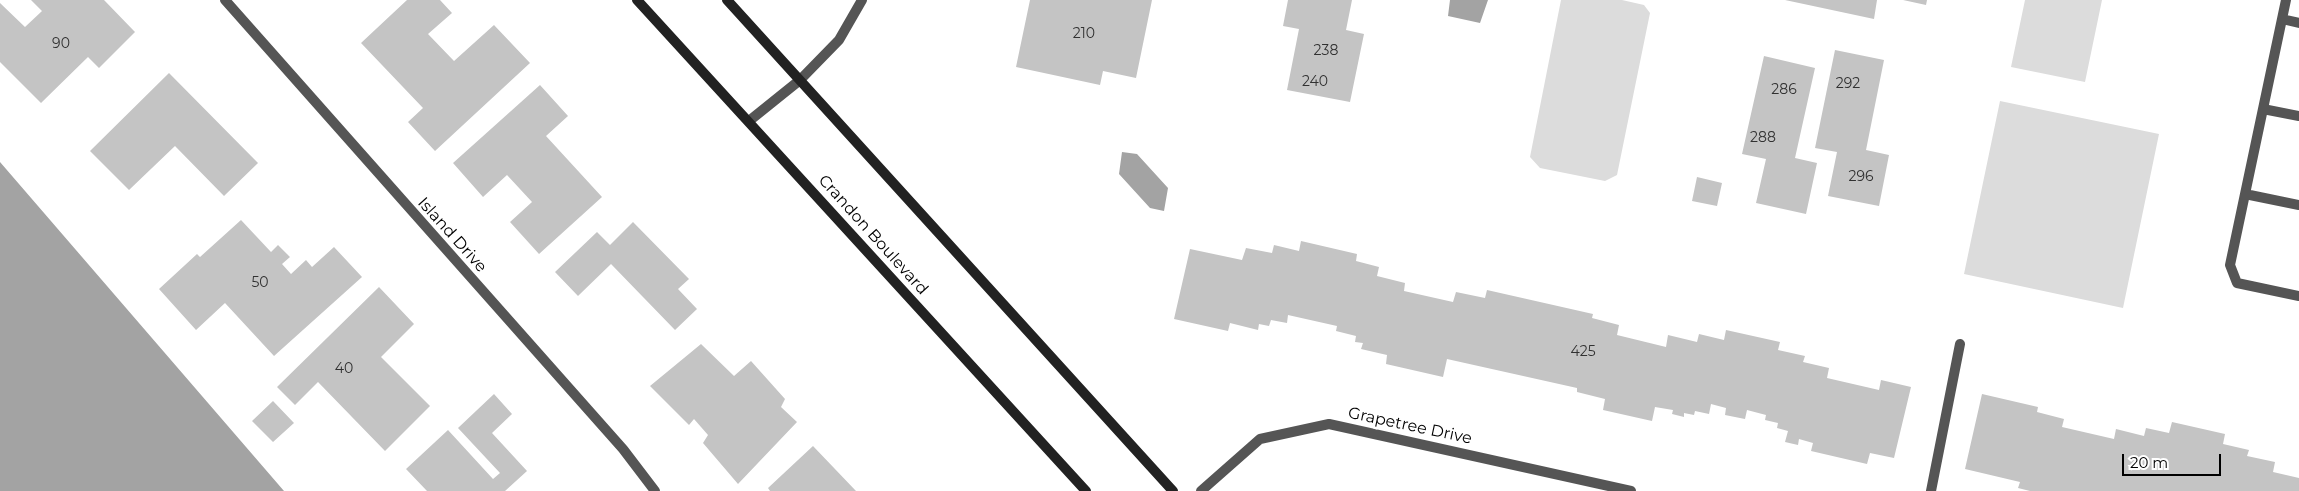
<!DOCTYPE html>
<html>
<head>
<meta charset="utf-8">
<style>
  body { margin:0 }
  #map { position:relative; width:2299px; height:491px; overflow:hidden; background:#fff; font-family:Montserrat,sans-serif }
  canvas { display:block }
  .scale { position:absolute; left:2122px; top:454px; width:99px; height:22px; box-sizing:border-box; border:2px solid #000; border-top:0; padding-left:6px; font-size:15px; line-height:18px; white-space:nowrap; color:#000; -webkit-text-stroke:4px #fff; paint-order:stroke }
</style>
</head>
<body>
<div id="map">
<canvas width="2299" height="491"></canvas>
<div class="scale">20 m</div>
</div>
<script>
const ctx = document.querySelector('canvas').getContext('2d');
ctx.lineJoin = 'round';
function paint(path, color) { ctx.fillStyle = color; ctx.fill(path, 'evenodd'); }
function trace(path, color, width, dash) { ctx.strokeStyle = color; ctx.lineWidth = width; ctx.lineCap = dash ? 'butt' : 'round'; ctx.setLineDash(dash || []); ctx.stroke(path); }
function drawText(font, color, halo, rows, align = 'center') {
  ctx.font = font + ' Montserrat,sans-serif'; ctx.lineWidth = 5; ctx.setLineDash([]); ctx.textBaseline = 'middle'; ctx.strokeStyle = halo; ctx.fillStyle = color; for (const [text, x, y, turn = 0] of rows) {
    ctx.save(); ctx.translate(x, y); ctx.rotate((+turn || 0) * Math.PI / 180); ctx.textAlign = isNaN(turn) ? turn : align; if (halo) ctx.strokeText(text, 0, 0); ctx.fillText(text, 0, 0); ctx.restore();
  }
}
paint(new Path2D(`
  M 1561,0 L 1622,0 L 1644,5 L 1650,13 L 1617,175 L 1605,181 L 1540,168 L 1530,157 Z
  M 2025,0 L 2102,0 L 2085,82 L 2011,67 Z
  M 2000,101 L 2159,134 L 2123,308 L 1964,274 Z`), '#dcdcdc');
paint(new Path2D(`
  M 1450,0 L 1488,0 L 1480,23 L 1448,16 Z
  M 1122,152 L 1137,154 L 1168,188 L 1164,211 L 1150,208 L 1119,174 Z
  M 0,162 L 284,491 L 0,491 Z`), '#a3a3a3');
paint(new Path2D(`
  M 31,0 L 104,0 L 135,32 L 99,68 L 88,57 L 41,103 L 0,62 L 0,3 L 25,27 L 42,11 Z
  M 407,0 L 440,0 L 452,13 L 428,34 L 454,61 L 494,25 L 530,63 L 435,151 L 408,122 L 423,108 L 361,43 Z
  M 1030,0 L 1152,0 L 1136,78 L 1103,71 L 1100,85 L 1016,67 Z
  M 1288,0 L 1352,0 L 1346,30 L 1364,34 L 1350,102 L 1287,90 L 1299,29 L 1283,26 Z
  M 1785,0 L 1877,0 L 1874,19 Z
  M 1903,0 L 1927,0 L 1926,5 Z
  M 1835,50 L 1884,60 L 1866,150 L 1889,155 L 1879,206 L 1828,196 L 1837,152 L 1815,148 Z
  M 1764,56 L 1815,68 L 1795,158 L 1817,163 L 1806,214 L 1756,203 L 1766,159 L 1742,154 Z
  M 169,73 L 258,163 L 224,196 L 175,146 L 129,190 L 90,151 Z
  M 540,85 L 568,116 L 546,136 L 602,197 L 539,254 L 510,222 L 532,202 L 507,175 L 483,197 L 453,163 Z
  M 1697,177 L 1722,183 L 1717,206 L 1692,201 Z
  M 241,220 L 271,252 L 278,245 L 290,257 L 282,264 L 291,274 L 306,260 L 312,267 L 334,247 L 362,277 L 274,356 L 225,303 L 196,330 L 159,289 L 197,254 L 200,257 Z
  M 633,222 L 689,279 L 678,289 L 697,309 L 675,330 L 611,264 L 578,296 L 555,272 L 597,232 L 610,245 Z
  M 1301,241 L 1357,254 L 1356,261 L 1379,267 L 1377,276 L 1405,283 L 1404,291 L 1453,302 L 1456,292 L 1485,298 L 1487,290 L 1593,314 L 1592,318 L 1619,325 L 1617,335 L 1666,347 L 1668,335 L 1697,342 L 1699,334 L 1724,340 L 1726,330 L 1780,342 L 1778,350 L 1805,356 L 1803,362 L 1829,368 L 1827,378 L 1879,390 L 1881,380 L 1911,387 L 1894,458 L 1870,453 L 1867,464 L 1811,451 L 1813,443 L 1799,439 L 1798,445 L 1785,442 L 1788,431 L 1777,428 L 1778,423 L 1765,420 L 1766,415 L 1747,410 L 1745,419 L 1725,415 L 1726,408 L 1711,404 L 1709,414 L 1695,411 L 1694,415 L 1684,413 L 1684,417 L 1672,414 L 1673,410 L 1655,407 L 1652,421 L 1603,410 L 1605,399 L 1577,392 L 1577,388 L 1447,359 L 1443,377 L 1386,364 L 1387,355 L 1361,349 L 1363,343 L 1355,342 L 1356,336 L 1336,331 L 1337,326 L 1288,315 L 1287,323 L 1271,320 L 1269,326 L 1259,324 L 1258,330 L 1230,323 L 1228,331 L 1174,319 L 1190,249 L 1242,260 L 1246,248 L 1272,253 L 1274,245 L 1299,251 Z
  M 379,287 L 414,324 L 381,357 L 430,406 L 385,451 L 318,382 L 295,405 L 277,387 Z
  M 701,344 L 734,376 L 751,361 L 785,399 L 781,407 L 797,422 L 738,484 L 703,443 L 708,435 L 694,419 L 689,425 L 650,386 Z
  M 494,394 L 512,414 L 492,433 L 527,471 L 505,491 L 427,491 L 406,469 L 448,430 L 493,479 L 500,473 L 458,428 Z
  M 1982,394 L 2038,407 L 2037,412 L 2064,419 L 2062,427 L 2114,439 L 2116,429 L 2144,436 L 2146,428 L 2169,433 L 2172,422 L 2225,434 L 2223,444 L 2249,450 L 2247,456 L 2275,462 L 2273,472 L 2299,478 L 2299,491 L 2030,491 L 2018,488 L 2020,482 L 1965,469 Z
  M 273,401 L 294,423 L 273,442 L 252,421 Z
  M 813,446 L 856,491 L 770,491 L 768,488 Z`), '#c4c4c4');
trace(new Path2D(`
  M 2286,0 L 2230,265 L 2237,283 L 2299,296
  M 2282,19 L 2299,23
  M 2263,109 L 2299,116
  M 749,121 L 800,80 L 839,40 L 862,0
  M 2245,194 L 2299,205
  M 1931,491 L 1960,344`), '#555', 10);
trace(new Path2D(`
  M 225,0 L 623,449 L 655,491
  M 1201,491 L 1260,439 L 1329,424 L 1631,491`), '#555', 10);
trace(new Path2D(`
  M 637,0 L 1086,491
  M 727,0 L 1173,491`), '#222', 10);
drawText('14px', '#313131', null, [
  ["210",1084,34],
  ["90",61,44],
  ["238",1326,51],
  ["240",1315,82],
  ["292",1848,84],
  ["286",1784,90],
  ["288",1763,138],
  ["296",1861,177],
  ["50",260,283],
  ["425",1583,352],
  ["40",344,369]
]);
drawText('16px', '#000', '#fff', [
  ["Island Drive",452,235,48],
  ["Crandon Boulevard",873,235,48],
  ["Grapetree Drive",1410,426,12]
]);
</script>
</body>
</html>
